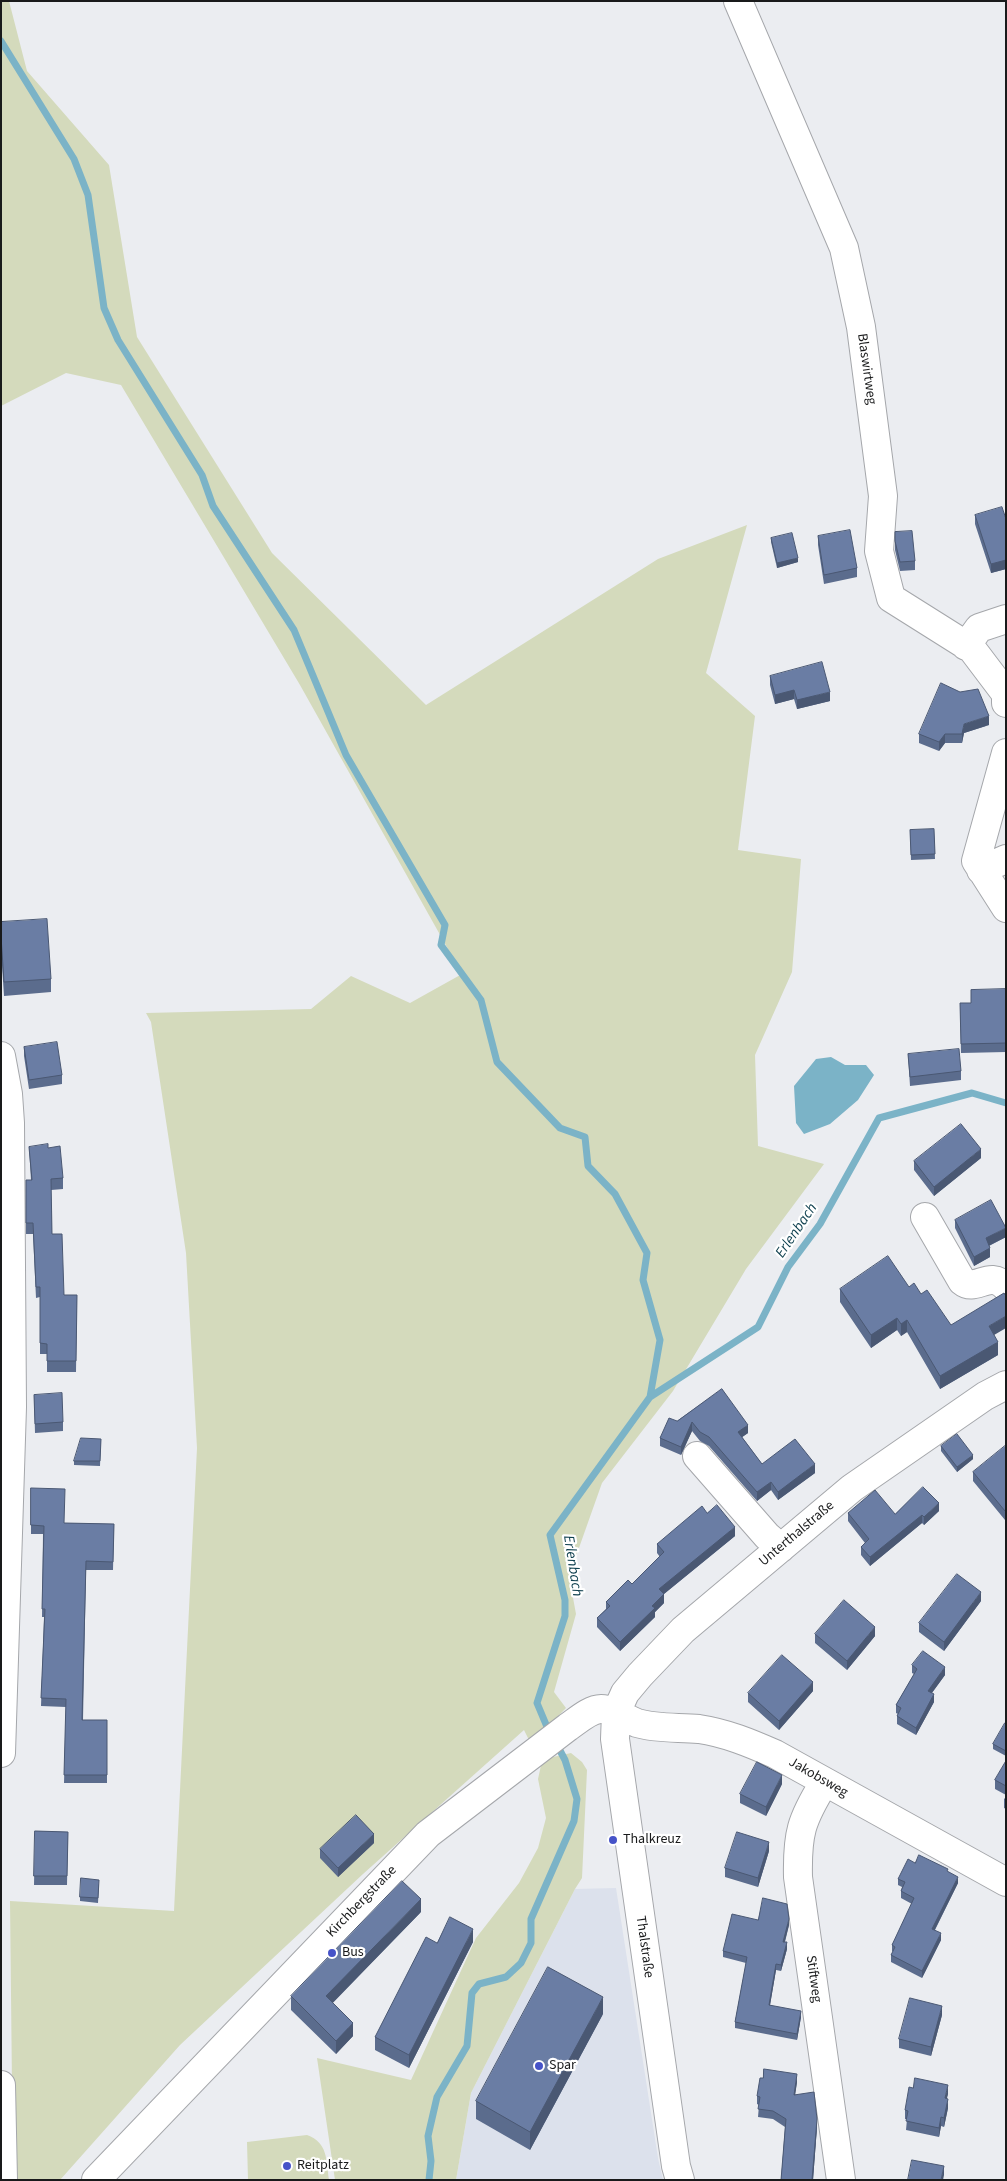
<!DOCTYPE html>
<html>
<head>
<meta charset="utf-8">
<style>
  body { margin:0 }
  #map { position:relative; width:1007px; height:2181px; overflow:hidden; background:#ebedf1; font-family:"Source Sans 3",sans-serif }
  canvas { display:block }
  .frame { position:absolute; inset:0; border:2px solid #191a1b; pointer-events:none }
</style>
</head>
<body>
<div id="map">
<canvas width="1007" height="2181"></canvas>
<div class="frame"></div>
</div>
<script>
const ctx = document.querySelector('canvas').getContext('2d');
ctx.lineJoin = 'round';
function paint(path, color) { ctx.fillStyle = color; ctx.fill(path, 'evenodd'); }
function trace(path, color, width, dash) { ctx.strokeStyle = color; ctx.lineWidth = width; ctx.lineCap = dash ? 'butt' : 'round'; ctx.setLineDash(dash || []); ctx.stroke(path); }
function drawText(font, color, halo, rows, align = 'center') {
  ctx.font = font + ' "Source Sans 3",sans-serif'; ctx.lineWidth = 4.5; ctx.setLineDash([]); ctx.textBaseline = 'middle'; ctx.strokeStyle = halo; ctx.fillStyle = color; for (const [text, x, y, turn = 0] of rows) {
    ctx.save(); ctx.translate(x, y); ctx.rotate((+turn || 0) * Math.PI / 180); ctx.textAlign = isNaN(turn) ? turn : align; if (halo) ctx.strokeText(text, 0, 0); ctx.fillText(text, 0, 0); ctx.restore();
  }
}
paint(new Path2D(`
  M 616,1888 L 658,2158 L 663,2180 L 456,2180 L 471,2093 L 575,1889 Z`), '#dce1ec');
paint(new Path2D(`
  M 1,1 L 9,1 L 27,71 L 109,165 L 137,337 L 272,553 L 426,705 L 658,559 L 747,525 L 706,673 L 755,716 L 738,850 L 801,859 L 792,972 L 755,1055 L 758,1146 L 824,1164 L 746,1269 L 673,1391 L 602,1483 L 569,1576 L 576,1614 L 554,1692 L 566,1708 L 531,1744 L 524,1730 L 363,1874 L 180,2045 L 60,2180 L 13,2180 L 10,1901 L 174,1911 L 197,1448 L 186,1253 L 151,1022 L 146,1013 L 311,1009 L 351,976 L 410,1003 L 462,974 L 300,685 L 121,385 L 66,373 L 1,406 Z
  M 571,1753 L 582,1762 L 587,1770 L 582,1878 L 575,1889 L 471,2093 L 456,2180 L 335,2180 L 317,2058 L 411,2080 L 476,1938 L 519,1883 L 538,1848 L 546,1818 L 538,1779 L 542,1761 L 553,1757 Z
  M 307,2135 C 328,2143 326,2159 329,2180 L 248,2180 L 247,2142 Z`), '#d4dabc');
paint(new Path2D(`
  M 831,1057 L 845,1065 L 866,1065 L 874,1075 L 858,1100 L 830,1124 L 804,1134 L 796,1123 L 794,1086 L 816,1059 Z`), '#7bb3c7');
trace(new Path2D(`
  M 1,41 L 74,159 L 88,195 L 104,308 L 118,340 L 202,475 L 213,506 L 294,630 L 346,755 L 445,925 L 441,945 L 481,1000 L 497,1062 L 560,1128 L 585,1137 L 588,1166 L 615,1194 L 647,1253 L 643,1280 L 660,1340 L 650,1397
  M 550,1734 L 537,1703 L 565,1616 L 565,1600 L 550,1535 L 650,1397 L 758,1327 L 788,1267 L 820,1224 L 879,1118 L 972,1093 L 1006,1103
  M 429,2180 L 431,2161 L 428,2136 L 437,2097 L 467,2046 L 472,1993 L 479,1984 L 506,1977 L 521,1963 L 531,1943 L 531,1919 L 574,1821 L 577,1799 L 565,1760 L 556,1743`), '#7bb3c7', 7);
const minor = new Path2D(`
  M 738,1 L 844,248 L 861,327 L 883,496 L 879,551 L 891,598 L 972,649 L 1006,694 L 1006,703
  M 966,646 L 979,628 L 1006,619
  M 1006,753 L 976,861 L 1006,908
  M 981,870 L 1006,859
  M 1,1056 L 8,1094 L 10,1123 L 12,1407 L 1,1753
  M 925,1217 L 962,1281 C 976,1293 989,1269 1006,1287
  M 697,1456 L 767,1536 L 781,1548
  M 824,1783 C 801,1820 797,1834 798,1877 L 841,2180
  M 1,2085 L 3,2180
  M 96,2180 L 428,1834 L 568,1727 C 577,1721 590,1709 601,1709 C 614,1709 626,1719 637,1723 C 657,1729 679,1727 699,1729 C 726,1733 750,1743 775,1754 L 1006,1882
  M 680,2180 L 676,2166 L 615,1739 L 616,1713 L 625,1693 L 640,1675 L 683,1630 L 852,1488 L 985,1396 L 1006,1385`);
trace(minor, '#a5a7ab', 30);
trace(minor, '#fff', 28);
paint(new Path2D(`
  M 975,515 L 1006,519 L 1006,569 L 991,573 L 975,524 Z
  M 818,536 L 857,568 L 857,577 L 824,584 L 818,545 Z
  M 771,538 L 798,562 L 777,568 L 771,542 Z
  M 895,541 L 915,561 L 915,570 L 900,571 L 895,550 Z
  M 770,676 L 830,701 L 797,709 L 794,699 L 775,704 L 770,685 Z
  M 989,725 L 964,733 L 962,743 L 945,743 L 939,751 L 919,743 L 919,734 Z
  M 934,829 L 935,859 L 911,860 L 910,830 Z
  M 1,922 L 51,979 L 51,992 L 4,996 L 1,950 Z
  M 1006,989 L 1006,1052 L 961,1053 L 960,1003 L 971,1003 Z
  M 24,1047 L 62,1075 L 62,1084 L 29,1089 L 24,1056 Z
  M 908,1054 L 961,1071 L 961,1080 L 910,1086 Z
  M 29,1147 L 48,1148 L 63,1178 L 63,1189 L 51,1190 L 52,1234 L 64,1295 L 77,1295 L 76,1372 L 47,1372 L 47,1354 L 40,1354 L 40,1297 L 36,1298 L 33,1234 L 26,1234 L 26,1180 L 31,1180 Z
  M 981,1158 L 934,1196 L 914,1170 L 914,1161 Z
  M 955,1220 L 1006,1237 L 989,1246 L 990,1257 L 974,1266 L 955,1228 Z
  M 909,1287 L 921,1294 L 951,1325 L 994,1335 L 998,1355 L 940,1389 L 907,1332 L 901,1336 L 897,1330 L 871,1348 L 840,1302 L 840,1289 Z
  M 722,1389 L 748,1433 L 742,1437 L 762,1464 L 815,1473 L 778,1500 L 771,1490 L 757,1501 L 709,1446 L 700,1441 L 692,1431 L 681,1455 L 660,1446 L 660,1438 L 677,1421 Z
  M 34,1395 L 63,1422 L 63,1431 L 35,1433 Z
  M 101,1439 L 100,1466 L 74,1465 L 74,1461 Z
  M 941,1446 L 973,1459 L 957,1472 L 941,1451 Z
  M 1006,1447 L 1005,1520 L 973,1481 L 973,1472 Z
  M 31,1488 L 64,1523 L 114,1524 L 113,1570 L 86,1570 L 83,1720 L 107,1720 L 107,1783 L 64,1783 L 66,1707 L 41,1706 L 44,1617 L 42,1617 L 43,1534 L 31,1534 Z
  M 939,1511 L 924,1525 L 922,1523 L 870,1566 L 861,1555 L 861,1547 L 865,1543 L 848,1521 L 848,1513 L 895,1514 Z
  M 707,1513 L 735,1536 L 664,1594 L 664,1603 L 655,1612 L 655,1617 L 620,1651 L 597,1627 L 597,1618 L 606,1609 L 606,1602 L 632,1584 L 660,1557 L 657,1553 L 657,1544 Z
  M 981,1601 L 944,1651 L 919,1632 L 919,1623 Z
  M 815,1634 L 875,1636 L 847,1670 L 815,1643 Z
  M 912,1665 L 945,1675 L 932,1693 L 934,1702 L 916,1735 L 897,1724 L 897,1716 L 898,1714 L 896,1713 L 896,1705 L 914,1674 L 912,1673 Z
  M 813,1691 L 779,1730 L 748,1702 L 748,1693 Z
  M 1006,1723 L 1006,1756 L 993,1749 L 993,1744 Z
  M 1006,1761 L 1006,1795 L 995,1789 L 995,1780 Z
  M 782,1784 L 766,1816 L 740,1803 L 740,1794 Z
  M 1006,1797 L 1006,1809 L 1004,1808 L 1004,1799 Z
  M 35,1831 L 68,1832 L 67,1885 L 34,1885 Z
  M 374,1843 L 338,1877 L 320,1858 L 320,1849 Z
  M 769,1851 L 758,1887 L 725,1877 L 725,1868 Z
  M 915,1863 L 948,1872 L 958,1883 L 935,1930 L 941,1940 L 922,1978 L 891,1962 L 891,1955 L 893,1952 L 892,1951 L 892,1945 L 912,1904 L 901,1898 L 901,1891 L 902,1887 L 898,1885 L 898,1879 Z
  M 99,1884 L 98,1903 L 80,1901 L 80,1897 Z
  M 421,1912 L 332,2003 L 353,2036 L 336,2054 L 291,2010 L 291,1996 Z
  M 758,1920 L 789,1925 L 785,1942 L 787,1949 L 781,1971 L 776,1970 L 770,2005 L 801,2017 L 797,2040 L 735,2028 L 735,2022 L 746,1963 L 723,1957 L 723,1951 Z
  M 473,1942 L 409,2068 L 375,2050 L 375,2037 L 437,1943 Z
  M 603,2014 L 530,2150 L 476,2119 L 476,2101 Z
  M 942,2015 L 931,2056 L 899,2048 L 899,2039 Z
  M 797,2082 L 795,2094 L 817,2127 L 813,2180 L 781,2180 L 785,2127 L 773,2119 L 758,2117 L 759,2105 L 757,2104 L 757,2096 Z
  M 948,2094 L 946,2099 L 948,2108 L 944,2127 L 941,2126 L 939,2137 L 906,2130 L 907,2119 L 905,2119 L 905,2110 Z`), '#5b6c8d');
paint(new Path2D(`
  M 798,558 L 798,562 L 777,568 L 777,563 Z
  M 1006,560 L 1006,569 L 991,573 L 991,564 Z
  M 794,690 L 794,699 L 775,704 L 775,695 Z
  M 830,692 L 830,701 L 797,709 L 797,700 Z
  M 989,716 L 989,725 L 964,733 L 962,743 L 962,734 L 964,724 Z
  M 945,734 L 945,743 L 939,751 L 939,742 Z
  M 981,1149 L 981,1158 L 934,1196 L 934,1187 Z
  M 1006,1228 L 1006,1237 L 986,1247 L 986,1238 Z
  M 990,1248 L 990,1257 L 974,1266 L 974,1257 Z
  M 1006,1316 L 1006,1328 L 989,1338 L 989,1326 Z
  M 897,1318 L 897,1330 L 871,1348 L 871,1335 Z
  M 907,1320 L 907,1332 L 901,1336 L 901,1324 Z
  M 998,1342 L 998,1355 L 940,1389 L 940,1376 Z
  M 692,1422 L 692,1431 L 681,1455 L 681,1447 Z
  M 748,1425 L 748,1433 L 738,1440 L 738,1432 Z
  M 973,1455 L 973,1459 L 957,1472 L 957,1467 Z
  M 815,1464 L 815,1473 L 778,1500 L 778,1492 Z
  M 771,1482 L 771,1490 L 757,1501 L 757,1492 Z
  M 939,1503 L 939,1511 L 924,1525 L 924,1517 Z
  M 1006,1510 L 1006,1519 L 1005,1520 L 1005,1511 Z
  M 922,1515 L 922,1523 L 870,1566 L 870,1557 Z
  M 735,1527 L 735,1536 L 659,1598 L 659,1589 Z
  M 981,1592 L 981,1601 L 944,1651 L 944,1642 Z
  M 664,1594 L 664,1603 L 655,1612 L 655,1617 L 620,1651 L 620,1642 L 652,1606 Z
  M 875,1627 L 875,1636 L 847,1670 L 847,1661 Z
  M 945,1667 L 945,1675 L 928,1698 L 928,1691 Z
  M 813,1682 L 813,1691 L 779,1730 L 779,1721 Z
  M 934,1694 L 934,1702 L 916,1735 L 916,1728 Z
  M 782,1775 L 782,1784 L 766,1816 L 766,1807 Z
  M 374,1834 L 374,1843 L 338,1877 L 338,1868 Z
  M 769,1842 L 769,1851 L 758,1887 L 758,1878 Z
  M 958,1877 L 958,1883 L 932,1935 L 932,1929 Z
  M 421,1899 L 421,1912 L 326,2010 L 326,1996 Z
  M 789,1919 L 789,1925 L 783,1948 L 783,1942 Z
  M 473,1929 L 473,1942 L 409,2068 L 409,2055 Z
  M 941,1933 L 941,1940 L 922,1978 L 922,1971 Z
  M 787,1942 L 787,1949 L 781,1971 L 781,1965 Z
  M 776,1964 L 776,1970 L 769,2011 L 769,2005 Z
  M 603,1997 L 603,2014 L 530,2150 L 530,2132 Z
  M 942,2006 L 942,2015 L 931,2056 L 931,2047 Z
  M 801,2011 L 801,2017 L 797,2040 L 797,2034 Z
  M 353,2023 L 353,2036 L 336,2054 L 336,2041 Z
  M 797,2074 L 797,2082 L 794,2103 L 794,2095 Z
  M 948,2085 L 948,2094 L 945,2107 L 945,2098 Z
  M 948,2099 L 948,2108 L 944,2127 L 944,2118 Z
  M 941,2117 L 941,2126 L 939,2137 L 939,2128 Z
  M 817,2119 L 817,2127 L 813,2180 L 812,2180 Z
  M 944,2166 L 944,2175 L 943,2180 L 941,2180 Z`), '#4a5873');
const building = new Path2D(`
  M 1002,507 L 1006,519 L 1006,560 L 991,564 L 975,515 Z
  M 850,530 L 857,568 L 824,575 L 818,536 Z
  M 912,531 L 915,561 L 900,562 L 895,541 L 895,532 Z
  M 792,533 L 798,558 L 777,563 L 771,538 Z
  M 822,662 L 830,692 L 797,700 L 794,690 L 775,695 L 770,676 Z
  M 941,683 L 960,692 L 978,689 L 989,716 L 964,724 L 962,734 L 945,734 L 939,742 L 919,734 Z
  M 934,829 L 935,854 L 911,855 L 910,830 Z
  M 47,919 L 51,979 L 4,982 L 1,936 L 1,922 Z
  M 1006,989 L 1006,1043 L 961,1044 L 960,1003 L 971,1003 L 971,990 Z
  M 57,1042 L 62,1075 L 29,1080 L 24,1047 Z
  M 959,1049 L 961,1071 L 910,1077 L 908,1054 Z
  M 961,1124 L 981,1149 L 934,1187 L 914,1161 Z
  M 48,1144 L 48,1148 L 60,1146 L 63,1178 L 51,1179 L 52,1234 L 62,1234 L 64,1295 L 77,1295 L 76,1361 L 47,1361 L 47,1344 L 40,1343 L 40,1287 L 36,1287 L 33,1223 L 26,1223 L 26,1180 L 32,1180 L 29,1147 Z
  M 991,1200 L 1006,1228 L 986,1238 L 990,1248 L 974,1257 L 955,1220 Z
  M 888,1256 L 909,1287 L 914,1283 L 921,1294 L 927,1290 L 951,1325 L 1004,1293 L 1006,1296 L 1006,1316 L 989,1326 L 998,1342 L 940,1376 L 907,1320 L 901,1324 L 897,1318 L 871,1335 L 840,1289 Z
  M 722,1389 L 748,1425 L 738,1432 L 762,1464 L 795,1439 L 815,1464 L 778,1492 L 771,1482 L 757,1492 L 709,1437 L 700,1432 L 692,1422 L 681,1447 L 660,1438 L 669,1418 L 677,1421 Z
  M 62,1393 L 63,1422 L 35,1424 L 34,1395 Z
  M 957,1434 L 973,1455 L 957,1467 L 941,1446 Z
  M 81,1438 L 101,1439 L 100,1461 L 74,1461 Z
  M 1005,1446 L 1006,1447 L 1006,1510 L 1005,1511 L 973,1472 Z
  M 923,1487 L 939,1503 L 924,1517 L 922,1515 L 870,1557 L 861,1547 L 869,1539 L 848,1513 L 875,1490 L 895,1514 Z
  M 31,1488 L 65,1489 L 64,1523 L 114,1524 L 113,1562 L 86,1561 L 82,1720 L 107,1720 L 107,1775 L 64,1775 L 66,1699 L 41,1698 L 45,1609 L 42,1609 L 44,1526 L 31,1525 Z
  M 717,1505 L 735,1527 L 659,1589 L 664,1594 L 652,1606 L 655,1608 L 620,1642 L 597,1618 L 610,1606 L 606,1602 L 628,1580 L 632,1584 L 664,1552 L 657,1544 L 702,1506 L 707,1513 Z
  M 957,1574 L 981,1592 L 944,1642 L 919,1623 Z
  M 844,1600 L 875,1627 L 847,1661 L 815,1634 Z
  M 923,1651 L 945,1667 L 928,1691 L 934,1694 L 916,1728 L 897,1716 L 901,1708 L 896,1705 L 917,1669 L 912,1665 Z
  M 782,1655 L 813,1682 L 779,1721 L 748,1693 Z
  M 1005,1723 L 1006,1723 L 1006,1751 L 993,1744 Z
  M 1006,1761 L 1006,1786 L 995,1780 Z
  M 757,1762 L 782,1775 L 766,1807 L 740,1794 Z
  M 356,1815 L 374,1834 L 338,1868 L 320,1849 Z
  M 35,1831 L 68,1832 L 67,1876 L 34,1876 Z
  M 737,1832 L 769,1842 L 758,1878 L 725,1868 Z
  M 919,1855 L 948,1869 L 947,1871 L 958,1877 L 932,1929 L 941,1933 L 922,1971 L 891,1955 L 895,1947 L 892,1945 L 914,1898 L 901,1891 L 905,1882 L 898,1879 L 908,1859 L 915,1863 Z
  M 81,1878 L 99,1880 L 98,1898 L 80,1897 Z
  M 402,1881 L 421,1899 L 326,1996 L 353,2023 L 336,2041 L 291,1996 Z
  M 763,1898 L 787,1904 L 789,1919 L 783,1942 L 787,1942 L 781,1965 L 776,1964 L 769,2005 L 801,2011 L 797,2034 L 735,2022 L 747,1957 L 723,1951 L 732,1914 L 758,1920 Z
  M 450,1917 L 473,1929 L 409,2055 L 375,2037 L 426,1937 L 437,1943 Z
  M 548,1967 L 603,1997 L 530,2132 L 476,2101 Z
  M 910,1998 L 942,2006 L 931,2047 L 899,2039 Z
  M 764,2069 L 797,2074 L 794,2095 L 814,2092 L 817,2119 L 812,2180 L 781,2180 L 786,2119 L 773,2111 L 758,2109 L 760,2097 L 757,2096 L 760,2078 L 763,2078 Z
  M 915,2078 L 948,2085 L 945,2098 L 948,2099 L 944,2118 L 941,2117 L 939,2128 L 906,2121 L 908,2111 L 905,2110 L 909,2087 L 913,2088 Z
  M 912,2160 L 944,2166 L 941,2180 L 908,2180 Z`);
paint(building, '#6a7da4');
trace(building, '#4a5873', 1);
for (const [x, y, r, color] of [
  [613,1840,5,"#4653c8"],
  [332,1953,5,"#4653c8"],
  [539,2066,5,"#4653c8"],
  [287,2166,5,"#4653c8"]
]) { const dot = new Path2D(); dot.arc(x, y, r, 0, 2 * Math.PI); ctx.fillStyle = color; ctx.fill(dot); trace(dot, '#fff', 2); }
drawText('14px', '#191a1b', '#fff', [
  ["Blaswirtweg",866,369,82],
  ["Unterthalstraße",797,1534,-40],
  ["Jakobsweg",818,1778,30],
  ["Kirchbergstraße",362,1902,-46],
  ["Thalstraße",644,1947,82],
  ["Stiftweg",813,1979,82]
]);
drawText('14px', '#191a1b', '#fff', [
  ["Thalkreuz",623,1840],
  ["Bus",342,1953],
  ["Spar",549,2066],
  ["Reitplatz",297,2166]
], 'left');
drawText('italic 15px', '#0f404f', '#fff', [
  ["Erlenbach",797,1231,-56],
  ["Erlenbach",572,1566,81]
]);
</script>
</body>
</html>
